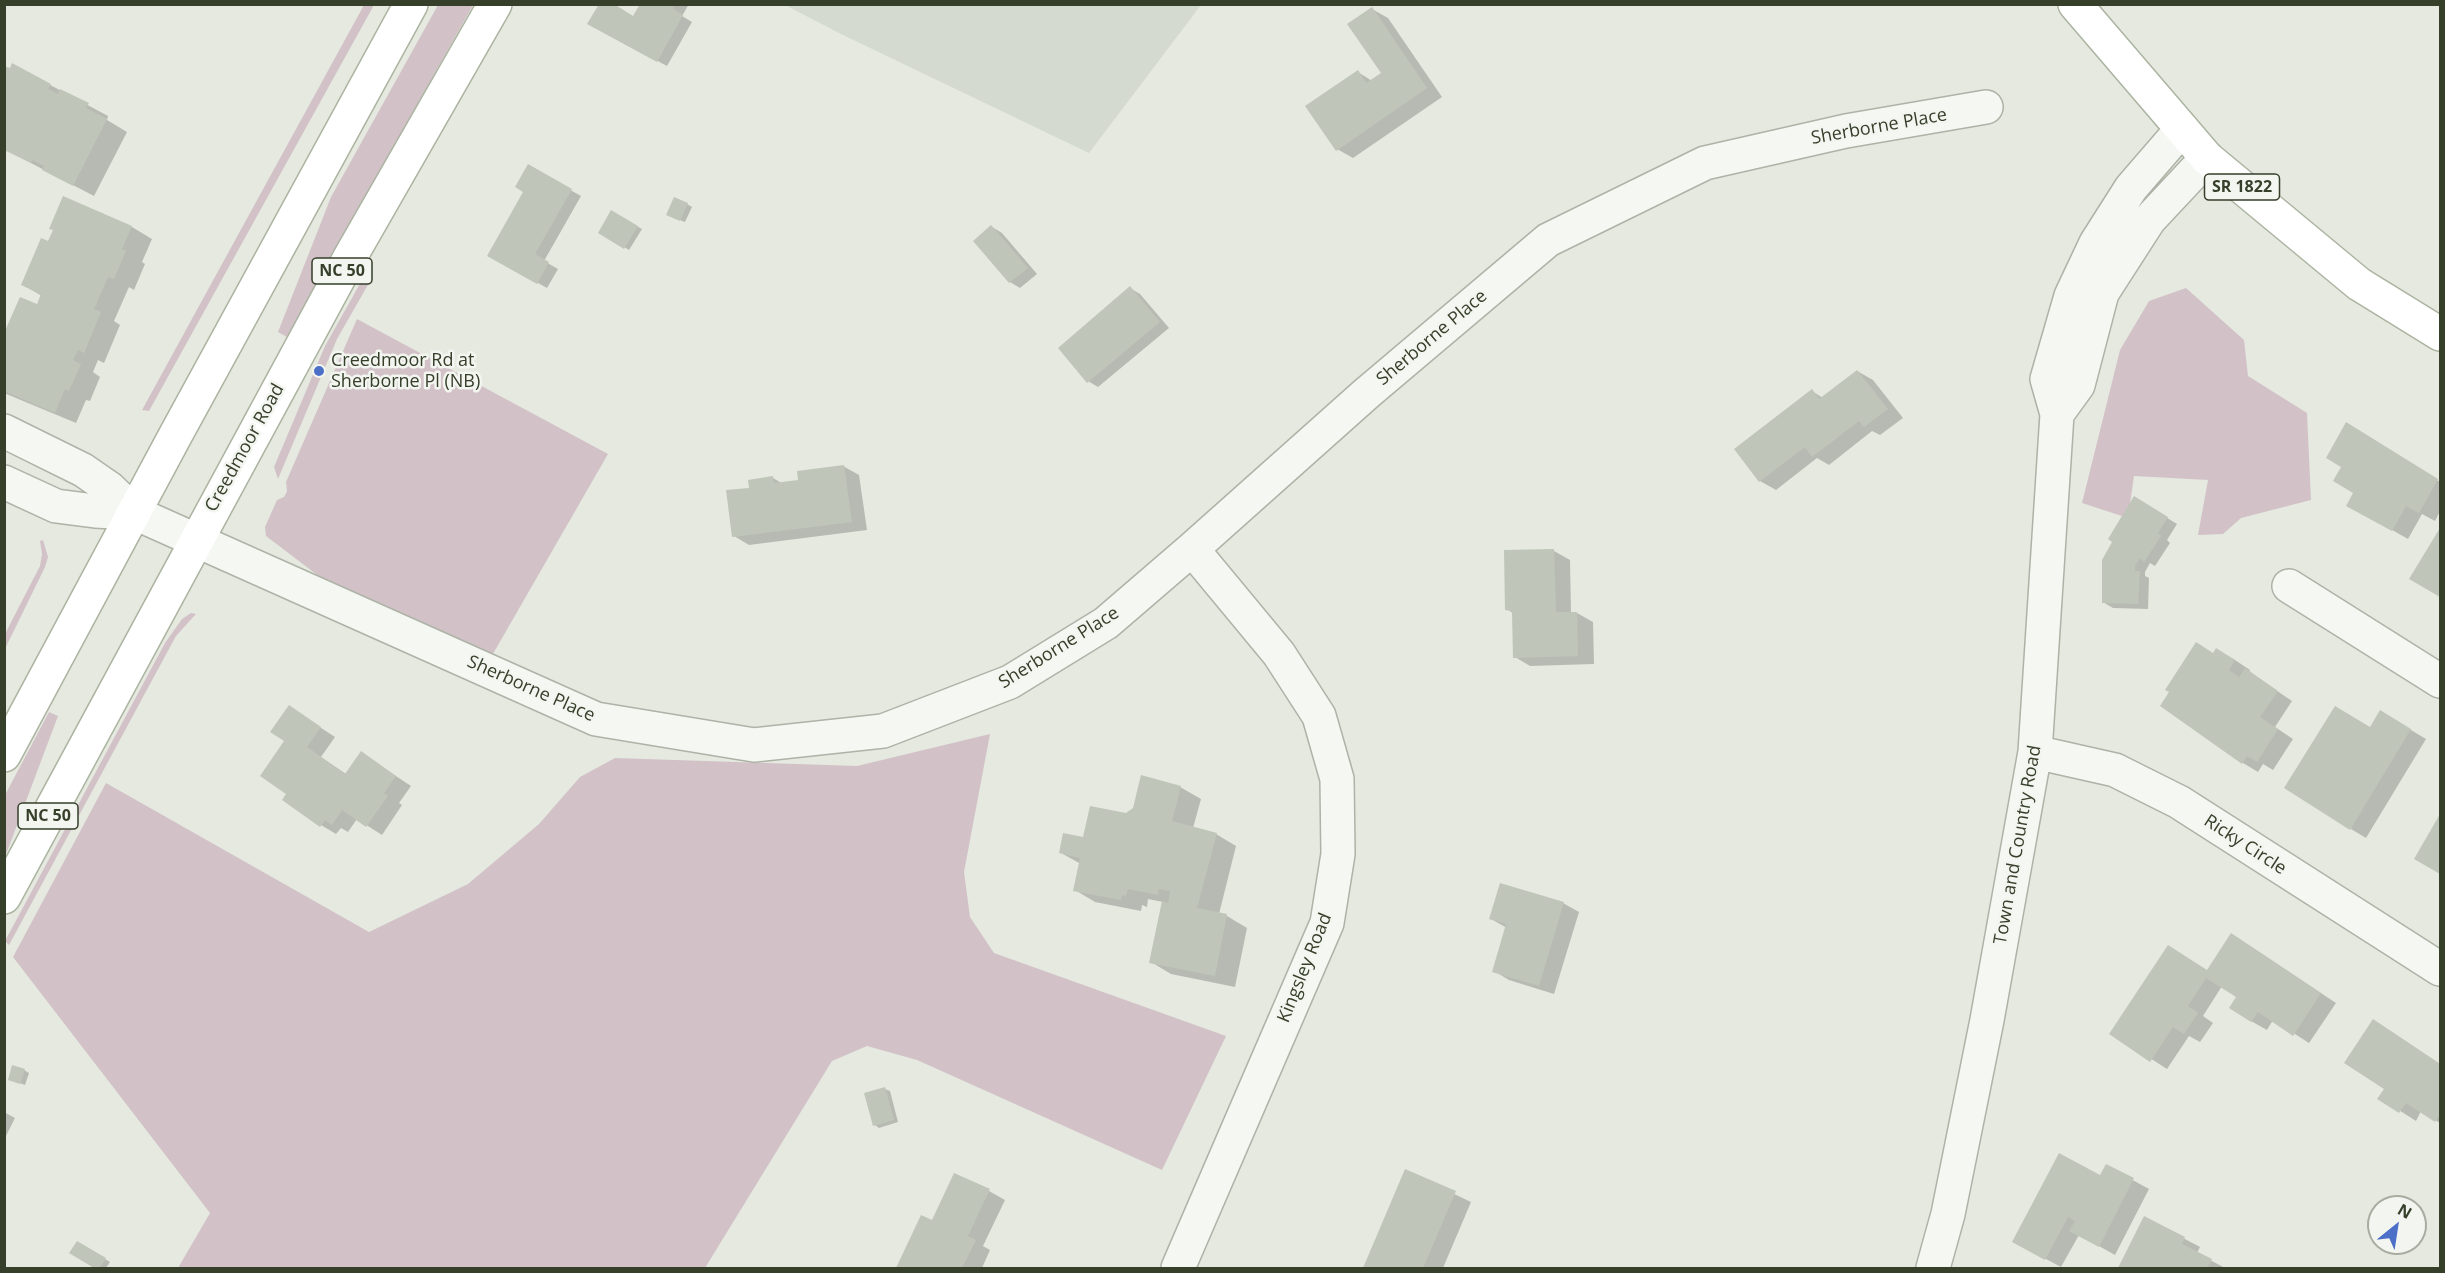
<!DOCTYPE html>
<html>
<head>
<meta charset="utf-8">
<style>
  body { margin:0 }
  #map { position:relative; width:2445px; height:1273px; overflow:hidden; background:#e5e9e0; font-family:"Open Sans",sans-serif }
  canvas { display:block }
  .frame { position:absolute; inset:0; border:6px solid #353f2a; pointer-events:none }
  .north { position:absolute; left:2367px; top:1195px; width:60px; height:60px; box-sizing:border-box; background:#f3f6f0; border:2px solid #a7ada1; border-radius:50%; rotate:30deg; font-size:16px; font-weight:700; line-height:24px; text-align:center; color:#353f2a }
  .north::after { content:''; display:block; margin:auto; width:21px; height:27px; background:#4c6fc7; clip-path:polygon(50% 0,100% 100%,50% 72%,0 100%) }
</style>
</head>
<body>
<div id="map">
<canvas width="2445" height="1273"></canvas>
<div class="frame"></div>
<div class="north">N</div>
</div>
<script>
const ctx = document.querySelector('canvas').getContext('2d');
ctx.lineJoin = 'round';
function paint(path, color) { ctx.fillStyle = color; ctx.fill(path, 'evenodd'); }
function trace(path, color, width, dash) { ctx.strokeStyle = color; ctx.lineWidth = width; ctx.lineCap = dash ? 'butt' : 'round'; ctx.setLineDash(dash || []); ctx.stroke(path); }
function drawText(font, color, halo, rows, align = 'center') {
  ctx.font = font + ' "Open Sans",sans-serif'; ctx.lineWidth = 5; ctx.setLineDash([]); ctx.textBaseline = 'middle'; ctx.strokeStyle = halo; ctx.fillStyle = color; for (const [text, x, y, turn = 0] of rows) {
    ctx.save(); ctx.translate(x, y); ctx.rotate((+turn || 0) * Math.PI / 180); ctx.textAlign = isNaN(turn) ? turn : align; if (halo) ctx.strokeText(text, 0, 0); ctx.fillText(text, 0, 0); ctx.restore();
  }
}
paint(new Path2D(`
  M 785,5 L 1201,5 L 1089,153 L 841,34 Z`), '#d4dacf');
paint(new Path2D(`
  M 364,5 L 374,5 L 149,411 L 142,410 Z
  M 438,5 L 473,5 L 287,337 L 278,332 L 331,197 Z
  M 362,280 L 369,283 L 337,339 L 278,479 L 274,467 L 325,346 Z
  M 2186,288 L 2244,340 L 2248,376 L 2307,413 L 2311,500 L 2241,518 L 2223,534 L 2198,535 L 2208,480 L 2134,476 L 2128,518 L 2082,503 L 2120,350 L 2149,301 Z
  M 357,319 L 608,454 L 490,659 L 333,587 L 266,536 L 265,527 L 277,500 L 284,497 L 287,491 L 286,482 Z
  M 43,540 L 48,557 L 45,567 L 5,649 L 5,634 L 40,566 L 42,554 L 40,541 Z
  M 191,613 L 196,614 L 176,636 L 9,945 L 5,941 L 165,643 L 182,619 Z
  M 49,712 L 58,716 L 5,857 L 5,795 Z
  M 990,734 L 964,872 L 970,917 L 994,953 L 1226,1036 L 1162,1170 L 917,1060 L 867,1046 L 832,1061 L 705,1268 L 178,1268 L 210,1213 L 13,957 L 106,783 L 369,932 L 468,884 L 539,824 L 580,777 L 615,758 L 857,766 Z`), '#d2c2c8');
paint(new Path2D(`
  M 642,4 L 689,4 L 682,16 L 692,22 L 667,66 L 589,24 L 634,18 Z
  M 1372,9 L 1388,18 L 1442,97 L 1353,158 L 1337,149 L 1358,72 L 1372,81 L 1383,73 Z
  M 13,65 L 108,116 L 107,120 L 127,132 L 94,196 L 4,149 L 10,70 Z
  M 528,166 L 581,196 L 544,261 L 558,269 L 547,288 L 489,256 L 525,192 Z
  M 64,198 L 132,227 L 152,239 L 142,262 L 145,264 L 134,290 L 129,287 L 114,321 L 120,325 L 104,363 L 98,360 L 93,372 L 100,377 L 90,401 L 86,400 L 76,423 L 4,393 L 4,345 L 37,306 L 42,296 L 23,285 L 49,243 Z
  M 687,204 L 692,207 L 685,222 L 672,217 Z
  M 612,212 L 642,229 L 629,250 L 600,232 Z
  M 992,227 L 1002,233 L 1037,274 L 1020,288 L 1010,282 L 975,241 Z
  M 1130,288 L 1140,294 L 1169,328 L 1098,387 L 1088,381 Z
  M 1857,371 L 1873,380 L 1903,418 L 1880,435 L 1872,431 L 1829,465 L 1817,458 L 1776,490 L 1760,481 L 1812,391 L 1823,398 Z
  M 2362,433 L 2440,482 L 2440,511 L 2435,521 L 2422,514 L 2408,539 L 2348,505 L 2355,493 Z
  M 843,466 L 859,475 L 867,530 L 749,545 L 734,536 L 773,478 L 783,484 L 799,481 Z
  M 2135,498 L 2177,524 L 2167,540 L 2170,543 L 2155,566 L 2150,563 L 2145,572 L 2145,576 L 2149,578 L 2148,609 L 2113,608 L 2103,602 Z
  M 2440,531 L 2440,596 L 2411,578 Z
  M 1554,551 L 1570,560 L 1571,613 L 1577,613 L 1593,622 L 1594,664 L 1530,666 L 1515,657 L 1514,614 L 1507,609 L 1506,552 Z
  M 2214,654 L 2232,658 L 2250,670 L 2249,672 L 2292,701 L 2275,727 L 2293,739 L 2273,770 L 2263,764 L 2258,772 L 2243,763 L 2162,705 Z
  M 289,707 L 335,737 L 321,757 L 346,774 L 361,753 L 411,786 L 399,803 L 402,805 L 382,835 L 357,819 L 348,832 L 341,828 L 336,834 L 321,825 L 288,794 L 286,740 Z
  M 2381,712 L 2426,739 L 2366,838 L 2351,829 L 2370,729 Z
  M 1180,787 L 1201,799 L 1193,828 L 1216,834 L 1236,846 L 1219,914 L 1227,916 L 1247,928 L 1235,987 L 1171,974 L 1151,962 L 1163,902 L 1148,899 L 1147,907 L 1142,905 L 1141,911 L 1095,902 L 1075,890 L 1081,864 L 1061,853 Z
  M 2440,817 L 2440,873 L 2416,859 Z
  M 1563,903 L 1579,912 L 1554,994 L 1509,980 L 1494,971 L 1507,928 L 1491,919 Z
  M 2247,944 L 2336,1003 L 2309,1043 L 2273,1020 L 2267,1030 L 2251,1021 L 2238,997 L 2222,986 L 2203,1016 L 2213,1023 L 2200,1042 L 2189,1036 L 2167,1069 L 2111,1033 Z
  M 2389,1030 L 2440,1064 L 2440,1123 L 2421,1111 L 2416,1121 L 2380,1098 L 2386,1089 Z
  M 24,1070 L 29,1073 L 25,1085 L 9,1079 Z
  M 885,1089 L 890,1091 L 898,1122 L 879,1128 L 875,1125 Z
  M 4,1112 L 15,1118 L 4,1140 Z
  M 2107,1166 L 2149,1189 L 2115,1255 L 2079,1235 L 2061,1267 L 2029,1250 L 2100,1177 Z
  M 1406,1171 L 1471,1202 L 1443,1268 L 1365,1268 Z
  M 989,1191 L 1005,1200 L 983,1246 L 990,1250 L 982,1268 L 898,1268 L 922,1217 L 933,1222 Z
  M 2145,1218 L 2200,1247 L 2197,1253 L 2225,1268 L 2120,1268 Z
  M 78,1243 L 110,1262 L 106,1268 L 97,1268 L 71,1253 Z`), '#0003');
paint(new Path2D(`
  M 599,4 L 614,4 L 633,16 L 640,4 L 675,4 L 673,9 L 683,15 L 657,62 L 587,24 Z
  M 1372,7 L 1427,88 L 1336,151 L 1305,106 L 1358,70 L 1366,83 L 1381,73 L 1347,24 Z
  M 12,63 L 51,84 L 48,89 L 58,94 L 60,89 L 89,103 L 86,108 L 107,119 L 73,186 L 42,170 L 44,166 L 33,160 L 31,163 L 4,150 L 4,66 L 10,68 Z
  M 528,164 L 572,189 L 535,254 L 549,262 L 537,284 L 487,256 L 523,192 L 515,187 Z
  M 63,196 L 132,226 L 122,249 L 126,251 L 114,279 L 108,277 L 94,309 L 101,312 L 84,353 L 78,350 L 73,360 L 81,364 L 69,391 L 65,389 L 55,413 L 4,391 L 4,333 L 20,297 L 37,304 L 41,294 L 21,285 L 41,238 L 48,241 L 53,230 L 49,229 Z
  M 674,197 L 688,203 L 680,221 L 666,215 Z
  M 611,210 L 638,226 L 624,249 L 598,233 Z
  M 991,225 L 1028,268 L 1009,283 L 973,241 Z
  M 1130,286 L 1160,322 L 1087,383 L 1058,348 Z
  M 1857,370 L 1888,409 L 1864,427 L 1859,421 L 1812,457 L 1805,447 L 1759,482 L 1734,449 L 1812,389 L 1819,399 Z
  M 2346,422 L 2438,479 L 2419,513 L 2406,506 L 2392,531 L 2346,506 L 2353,493 L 2333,481 L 2341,467 L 2326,458 Z
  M 844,465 L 852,522 L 732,537 L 726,490 L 749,488 L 748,480 L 773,476 L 774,483 L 798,480 L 797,471 Z
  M 2134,496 L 2168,517 L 2158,533 L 2161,536 L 2144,562 L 2140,558 L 2135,566 L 2135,571 L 2140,571 L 2138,604 L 2102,603 L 2102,560 L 2112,542 L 2108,539 Z
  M 2440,528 L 2440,597 L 2409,579 Z
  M 1554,549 L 1556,612 L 1577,612 L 1578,656 L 1513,658 L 1512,611 L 1505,610 L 1504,550 Z
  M 2196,642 L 2213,653 L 2216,648 L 2235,660 L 2229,670 L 2239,677 L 2245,668 L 2278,691 L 2260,717 L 2278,729 L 2257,762 L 2247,756 L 2242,764 L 2160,706 L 2169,692 L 2165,690 Z
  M 289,705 L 321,727 L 307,747 L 345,774 L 361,751 L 396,776 L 384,793 L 388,796 L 366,827 L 342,810 L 332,825 L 325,820 L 320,827 L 282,800 L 286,794 L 260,776 L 284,741 L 270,732 Z
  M 2335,706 L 2370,727 L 2380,710 L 2411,729 L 2350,830 L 2284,788 Z
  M 1141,775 L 1181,786 L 1172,821 L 1217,833 L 1197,908 L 1227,914 L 1215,976 L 1149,963 L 1162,901 L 1168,903 L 1170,891 L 1159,889 L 1158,895 L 1128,889 L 1126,896 L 1122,895 L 1121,900 L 1073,891 L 1080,858 L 1059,853 L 1063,833 L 1083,837 L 1090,806 L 1126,813 L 1133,808 Z
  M 2440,814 L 2440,874 L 2414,859 Z
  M 1500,883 L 1564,902 L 1539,986 L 1492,972 L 1506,924 L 1489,919 Z
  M 2231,933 L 2321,993 L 2293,1036 L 2258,1012 L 2251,1022 L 2229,1008 L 2236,997 L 2206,978 L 2188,1006 L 2198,1013 L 2184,1034 L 2173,1027 L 2150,1062 L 2109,1034 L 2168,945 L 2207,970 Z
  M 2373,1019 L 2440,1064 L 2440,1114 L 2435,1122 L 2406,1103 L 2399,1113 L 2377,1099 L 2384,1089 L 2344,1063 Z
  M 12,1065 L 25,1069 L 20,1084 L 8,1080 Z
  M 885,1087 L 894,1120 L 873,1126 L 864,1093 Z
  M 2059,1153 L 2100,1175 L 2106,1164 L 2134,1178 L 2099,1247 L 2069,1231 L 2075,1221 L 2068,1217 L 2045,1260 L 2012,1242 Z
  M 1405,1169 L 1456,1191 L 1423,1268 L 1363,1268 Z
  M 954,1173 L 990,1189 L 968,1236 L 976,1240 L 962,1268 L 896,1268 L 921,1215 L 932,1220 Z
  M 2144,1216 L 2185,1237 L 2182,1244 L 2212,1259 L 2207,1268 L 2118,1268 Z
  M 77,1241 L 106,1258 L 100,1268 L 94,1268 L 69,1253 Z`), '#bfc5b8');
const minor = new Path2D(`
  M 2057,414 L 2078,385 L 2102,293 L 2149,220 L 2207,158
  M 4,431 L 83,470 L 109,488 L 135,513 L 596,719 L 754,745 L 883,731 L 1010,682 L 1106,623 L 1192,549 L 1367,393 L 1548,240 L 1705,163 L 1846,131 L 1986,107
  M 4,482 L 56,506 L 95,511 L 135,513
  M 2289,586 L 2440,681
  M 2035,752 L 2115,770 L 2179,802 L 2440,969
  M 1178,1268 L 1327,923 L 1338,854 L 1337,779 L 1319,716 L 1279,654 L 1192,549
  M 1933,1268 L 1948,1214 L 1987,1020 L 2035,752 L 2057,414 L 2047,379 L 2071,296 L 2096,243 L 2131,188 L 2182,129`);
const major = new Path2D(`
  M 2075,4 L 2207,158 L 2359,284 L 2440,334
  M 4,755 L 175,436 L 411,4
  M 4,897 L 349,259 L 495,4`);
trace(minor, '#adb3a6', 36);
trace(major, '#abb4a0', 36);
trace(minor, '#f5f7f3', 33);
trace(major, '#fff', 33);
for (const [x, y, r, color] of [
  [319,371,6,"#4c6fc7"]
]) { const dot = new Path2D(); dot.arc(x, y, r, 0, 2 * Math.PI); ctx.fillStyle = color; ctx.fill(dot); trace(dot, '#f3f6f0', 2); }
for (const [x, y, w] of [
  [2242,187,75],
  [342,271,60],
  [48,816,60]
]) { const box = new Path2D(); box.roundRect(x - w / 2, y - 13, w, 26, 4.5); ctx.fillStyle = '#f3f6f0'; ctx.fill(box); trace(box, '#353f2a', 1.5); }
drawText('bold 16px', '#353f2a', null, [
  ["SR 1822",2242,187],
  ["NC 50",342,271],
  ["NC 50",48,816]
]);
drawText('18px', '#353f2a', '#f3f6f0', [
  ["Sherborne Place",1879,127,-10],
  ["Sherborne Place",1432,338,-40],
  ["Creedmoor Road",245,448,-61],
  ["Sherborne Place",1059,648,-32],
  ["Sherborne Place",531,689,24],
  ["Town and Country Road",2018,845,-80],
  ["Ricky Circle",2245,845,33],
  ["Kingsley Road",1305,968,-68]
]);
drawText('18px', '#353f2a', '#f3f6f0', [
  ["Creedmoor Rd at",331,361],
  ["Sherborne Pl (NB)",331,382]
], 'left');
</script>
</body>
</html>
